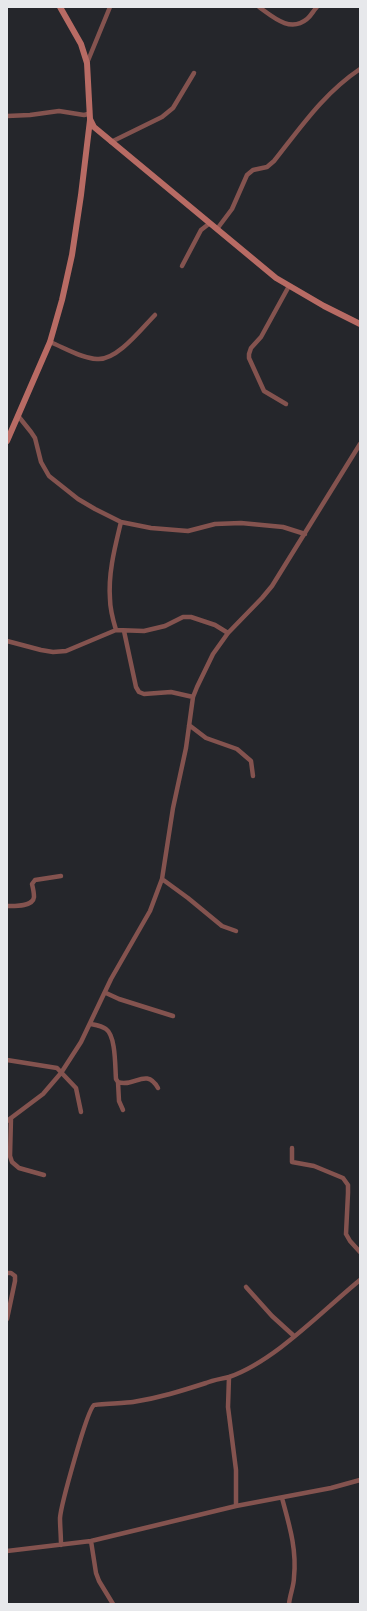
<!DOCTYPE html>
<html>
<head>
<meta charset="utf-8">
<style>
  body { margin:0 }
  #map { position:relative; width:367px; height:1611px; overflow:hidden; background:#25262b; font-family:"Asap Condensed",sans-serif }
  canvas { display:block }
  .frame { position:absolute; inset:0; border:8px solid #e7e8eb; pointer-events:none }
</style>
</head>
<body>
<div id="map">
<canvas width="367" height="1611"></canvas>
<div class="frame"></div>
</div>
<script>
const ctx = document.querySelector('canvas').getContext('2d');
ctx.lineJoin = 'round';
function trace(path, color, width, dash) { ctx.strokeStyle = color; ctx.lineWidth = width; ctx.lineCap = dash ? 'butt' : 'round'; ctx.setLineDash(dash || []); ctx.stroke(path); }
trace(new Path2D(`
  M 259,7 C 273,17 290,33 307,19 C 311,16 313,11 317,7
  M 87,63 L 110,7
  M 7,116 L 30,115 L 59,111 L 84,115 L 88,114 L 90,111
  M 111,142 L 162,117 L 173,108 L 194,73
  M 217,229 L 232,209 L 247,175 L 253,170 L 267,167 L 274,161 C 301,127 323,94 360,69
  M 182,266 L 201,230 L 210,223
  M 50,342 C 65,348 81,358 97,359 C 117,361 142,328 155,315
  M 286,404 L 264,391 L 249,358 L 249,354 L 251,348 L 261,337 L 289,286
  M 19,417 L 31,432 L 35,438 L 41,462 L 49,476 L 78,499 L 95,509 L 121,522 L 151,528 L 188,531 L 215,524 L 241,523 L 283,527 L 305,534
  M 116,630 C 113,620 110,610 110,599 C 108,573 115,547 121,522
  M 124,631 L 136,687 L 139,692 L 144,694 L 171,692 L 193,697
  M 7,641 L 41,650 L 53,652 L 66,651 L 116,630 L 144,631 L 165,626 L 183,617 L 191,617 L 215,625 L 228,633
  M 189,725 L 206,738 L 237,749 L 251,761 L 253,776
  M 162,879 L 188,898 L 222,926 L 236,931
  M 7,906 C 14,906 33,907 34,897 C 34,893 33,888 32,884 L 35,880 L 61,876
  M 106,993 L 119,999 L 173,1016
  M 91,1024 C 96,1025 102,1026 106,1029 C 116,1036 115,1067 116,1079 L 118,1082 C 134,1088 146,1067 158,1088
  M 7,1060 L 57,1068 L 76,1088 L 81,1112
  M 118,1082 L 119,1101 L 123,1110
  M 11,1118 L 10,1156 L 12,1162 L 19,1168 L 44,1175
  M 7,1121 L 43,1094 L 61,1073 L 81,1042 L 111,979 L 150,911 L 162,879 L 173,808 L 186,748 L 193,697 L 197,687 L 213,654 L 228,633 L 262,598 L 272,586 L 360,444
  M 292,1148 L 292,1162 L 314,1166 L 343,1178 L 348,1185 L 348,1193 L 346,1234 L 350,1241 L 360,1252
  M 7,1273 L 11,1273 L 15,1276 L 15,1281 L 7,1319
  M 246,1287 L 272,1316 L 294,1336
  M 229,1377 L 228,1407 L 236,1470 L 236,1506
  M 282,1498 C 289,1524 297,1549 294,1577 C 294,1586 290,1594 289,1604
  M 91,1541 L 96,1573 L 99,1581 L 113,1604
  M 61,1545 C 61,1536 60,1526 60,1518 C 61,1505 87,1410 94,1405 C 96,1404 127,1403 133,1402 C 159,1398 181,1391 206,1383 C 213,1380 221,1379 229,1377 C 275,1361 322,1311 360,1280
  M 7,1551 L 91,1541 L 236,1506 L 331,1488 L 360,1480`), '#84534f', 4.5);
trace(new Path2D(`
  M 60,7 L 81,44 L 87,63 L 90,119 L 94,127 L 276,278 L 324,306 L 360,324
  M 7,441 L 50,342 L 62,300 L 72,255 L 81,195 L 90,120`), '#b86b64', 6);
</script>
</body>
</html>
